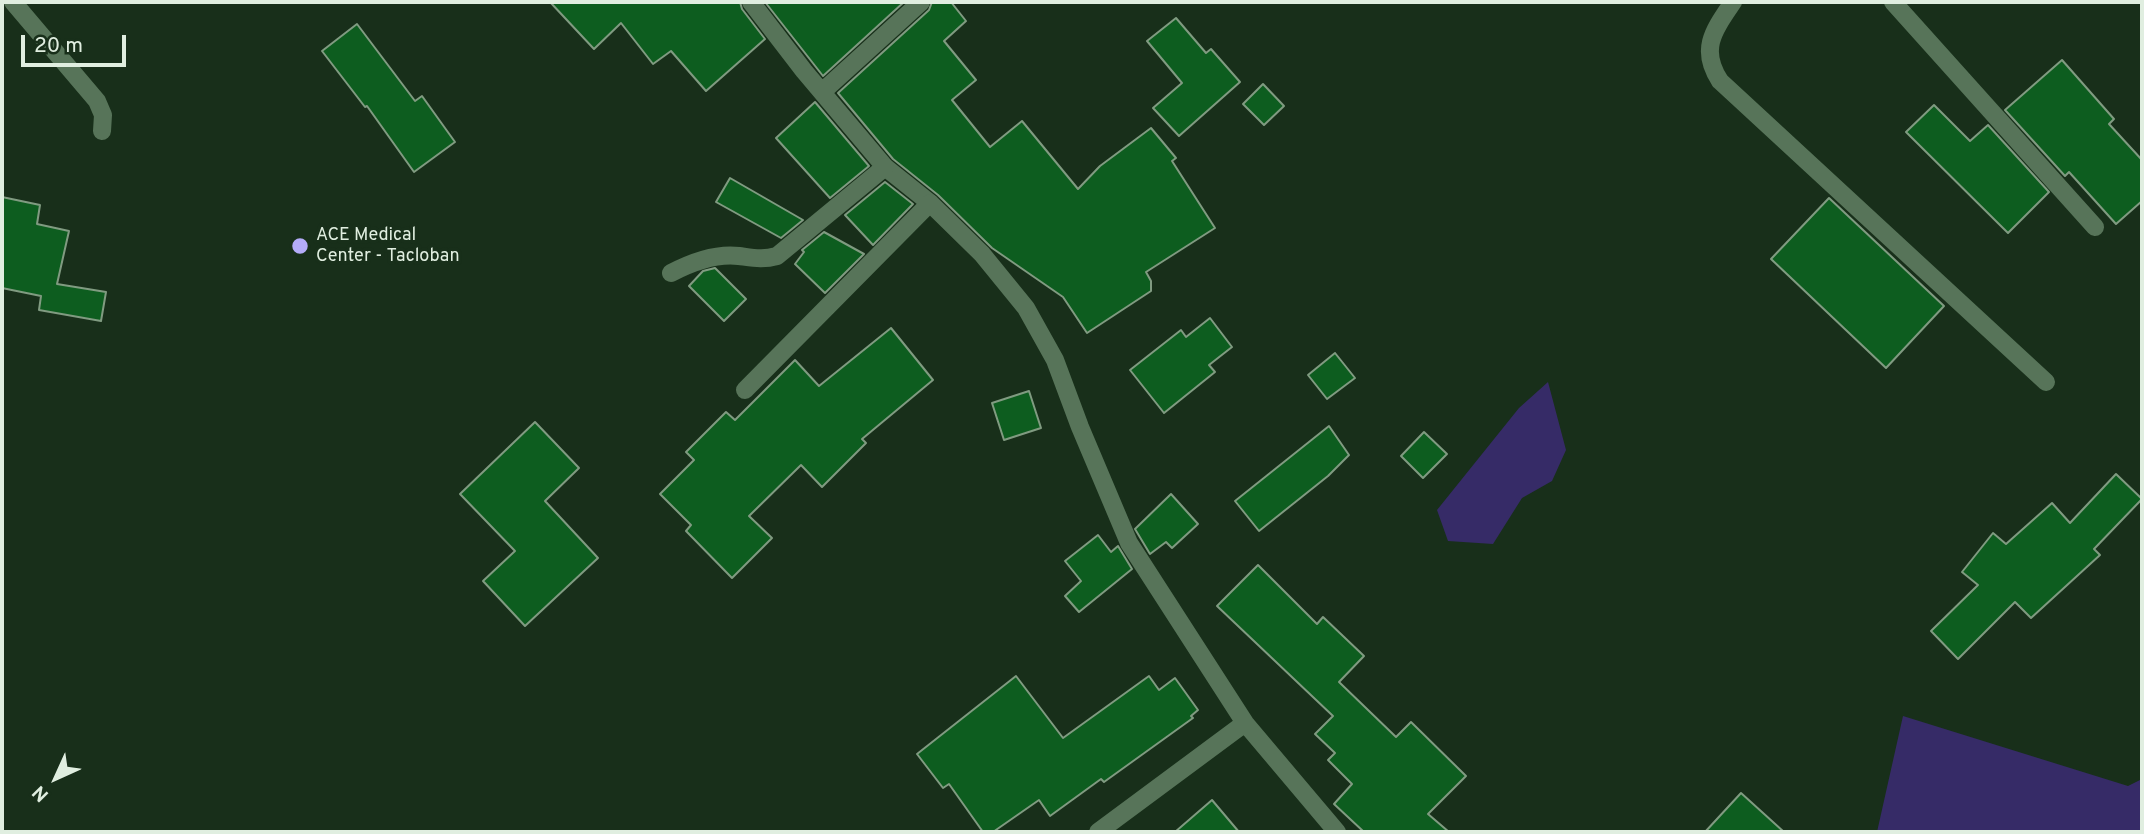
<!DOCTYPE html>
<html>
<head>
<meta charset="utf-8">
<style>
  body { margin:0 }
  #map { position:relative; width:2144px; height:834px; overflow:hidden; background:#182f1a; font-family:Overpass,sans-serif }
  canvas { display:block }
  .frame { position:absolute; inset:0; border:4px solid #e0eee0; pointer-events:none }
  .north { position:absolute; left:21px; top:743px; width:70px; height:70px; -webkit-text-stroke:5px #182f1a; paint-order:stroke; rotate:225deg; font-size:19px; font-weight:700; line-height:28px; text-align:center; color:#e0eee0 }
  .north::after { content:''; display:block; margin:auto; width:24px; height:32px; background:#e0eee0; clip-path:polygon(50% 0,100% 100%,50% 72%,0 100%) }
  .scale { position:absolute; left:21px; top:35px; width:105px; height:32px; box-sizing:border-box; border:4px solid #e0eee0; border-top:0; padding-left:9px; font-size:21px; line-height:24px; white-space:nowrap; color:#e0eee0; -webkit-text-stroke:5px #182f1a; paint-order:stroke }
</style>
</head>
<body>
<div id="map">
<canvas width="2144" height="834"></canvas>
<div class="frame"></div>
<div class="north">N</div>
<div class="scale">20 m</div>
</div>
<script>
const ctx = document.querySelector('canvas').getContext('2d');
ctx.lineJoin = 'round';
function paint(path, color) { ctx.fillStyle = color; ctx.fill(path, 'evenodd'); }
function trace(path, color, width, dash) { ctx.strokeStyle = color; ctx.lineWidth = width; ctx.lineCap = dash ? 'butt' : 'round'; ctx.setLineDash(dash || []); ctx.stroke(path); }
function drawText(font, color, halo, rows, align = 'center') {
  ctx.font = font + ' Overpass,sans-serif'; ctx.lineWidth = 7; ctx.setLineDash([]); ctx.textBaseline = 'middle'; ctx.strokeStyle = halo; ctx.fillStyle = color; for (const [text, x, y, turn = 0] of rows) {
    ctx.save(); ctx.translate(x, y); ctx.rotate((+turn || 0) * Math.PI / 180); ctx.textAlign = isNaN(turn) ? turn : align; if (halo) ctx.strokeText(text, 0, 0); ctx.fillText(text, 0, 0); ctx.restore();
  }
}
paint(new Path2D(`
  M 1548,382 L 1566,450 L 1552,481 L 1522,498 L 1493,544 L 1448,541 L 1437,510 L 1519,408 Z
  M 1903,716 L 2128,786 L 2142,779 L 2142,832 L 1877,832 Z`), '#362b67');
const building = new Path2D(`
  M 550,2 L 740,2 L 742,9 L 765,39 L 706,91 L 671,51 L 653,64 L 621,23 L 594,49 Z
  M 765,2 L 904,2 L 823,76 Z
  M 932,2 L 951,2 L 966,21 L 944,41 L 976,80 L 952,100 L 990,147 L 1022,121 L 1078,189 L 1100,166 L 1151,128 L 1176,158 L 1172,161 L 1215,228 L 1146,272 L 1151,281 L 1151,291 L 1087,333 L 1063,297 L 992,248 L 938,195 L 893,159 L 838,93 L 929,10 Z
  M 1176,18 L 1206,53 L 1211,49 L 1240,82 L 1179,136 L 1153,108 L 1182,83 L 1147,41 Z
  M 357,24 L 415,101 L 422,96 L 455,142 L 414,172 L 367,106 L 365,107 L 322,51 Z
  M 2062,60 L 2114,119 L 2109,124 L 2142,160 L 2142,201 L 2116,224 L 2069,172 L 2065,176 L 2005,110 Z
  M 1263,84 L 1284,106 L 1264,125 L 1243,104 Z
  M 815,102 L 869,166 L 830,198 L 776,138 Z
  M 1934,105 L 1970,141 L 1988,125 L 2049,192 L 2008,233 L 1906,132 Z
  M 730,178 L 803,220 L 781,238 L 716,202 Z
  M 885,182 L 913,204 L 873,245 L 845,215 Z
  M 2,197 L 40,205 L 37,224 L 69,231 L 57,284 L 106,292 L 101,321 L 39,310 L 41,296 L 2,288 Z
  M 1829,198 L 1944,306 L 1886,368 L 1771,259 Z
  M 824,232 L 864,254 L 825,293 L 795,264 L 804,252 L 802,250 Z
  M 715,268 L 746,299 L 724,321 L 689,286 L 703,271 Z
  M 1210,318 L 1232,347 L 1209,365 L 1215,372 L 1164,413 L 1130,370 L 1181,330 L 1186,337 Z
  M 891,328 L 933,380 L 862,439 L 866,443 L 822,487 L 801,465 L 749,516 L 772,538 L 732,578 L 686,531 L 691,525 L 660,494 L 694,460 L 686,452 L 726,412 L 735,420 L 795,360 L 819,386 Z
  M 1335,353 L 1355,378 L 1327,399 L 1308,375 Z
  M 1029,391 L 1041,428 L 1004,440 L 992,403 Z
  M 535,422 L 579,468 L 545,501 L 598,558 L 525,626 L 483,581 L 515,551 L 460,494 Z
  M 1329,426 L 1349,455 L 1328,476 L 1259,531 L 1235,501 Z
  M 1424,432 L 1447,454 L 1423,478 L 1401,456 Z
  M 2116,474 L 2142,499 L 2094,549 L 2100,555 L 2031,618 L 2015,602 L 1958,659 L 1931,631 L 1978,585 L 1962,572 L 1993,533 L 2006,544 L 2052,503 L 2070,523 Z
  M 1171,494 L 1198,524 L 1172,548 L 1166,542 L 1150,554 L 1135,529 Z
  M 1098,535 L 1111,552 L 1118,546 L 1132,569 L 1079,612 L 1065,596 L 1081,581 L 1065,561 Z
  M 1258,565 L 1317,624 L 1323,617 L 1364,656 L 1339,682 L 1396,737 L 1411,722 L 1466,776 L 1428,814 L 1449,832 L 1364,832 L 1334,804 L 1352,784 L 1328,760 L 1335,753 L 1315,734 L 1333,716 L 1217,606 Z
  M 1016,676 L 1063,738 L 1149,676 L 1159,690 L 1175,678 L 1198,710 L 1191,716 L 1193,718 L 1104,782 L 1101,779 L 1050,816 L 1039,800 L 993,832 L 983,832 L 949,784 L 943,788 L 917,754 Z
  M 1741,793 L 1784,832 L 1705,832 Z
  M 1212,800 L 1239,832 L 1175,832 Z`);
paint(building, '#0d5d1f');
trace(building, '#809b81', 2);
trace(new Path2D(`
  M 751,2 L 804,71 L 885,167 L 930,203
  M 822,92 L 921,2`), '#577459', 18);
trace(new Path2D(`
  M 13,2 L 97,101 L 103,115 L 102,131
  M 1733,2 C 1714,30 1699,49 1720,81 L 2046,382
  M 1893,2 L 2095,227
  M 671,273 C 692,262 715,253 739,256 C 754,258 763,260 777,256 L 885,167
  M 745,390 L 930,203 L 982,254 L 1026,308 L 1055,360 L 1080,427 L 1129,543 L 1245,723
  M 1098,832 L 1245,723 L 1337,832`), '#577459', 18);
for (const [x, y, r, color] of [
  [300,246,9,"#b4acf9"]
]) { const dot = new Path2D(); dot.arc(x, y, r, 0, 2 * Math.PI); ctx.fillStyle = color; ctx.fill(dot); trace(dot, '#182f1a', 2.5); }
drawText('18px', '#e0eee0', '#182f1a', [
  ["ACE Medical",316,236],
  ["Center - Tacloban",316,257]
], 'left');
</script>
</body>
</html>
